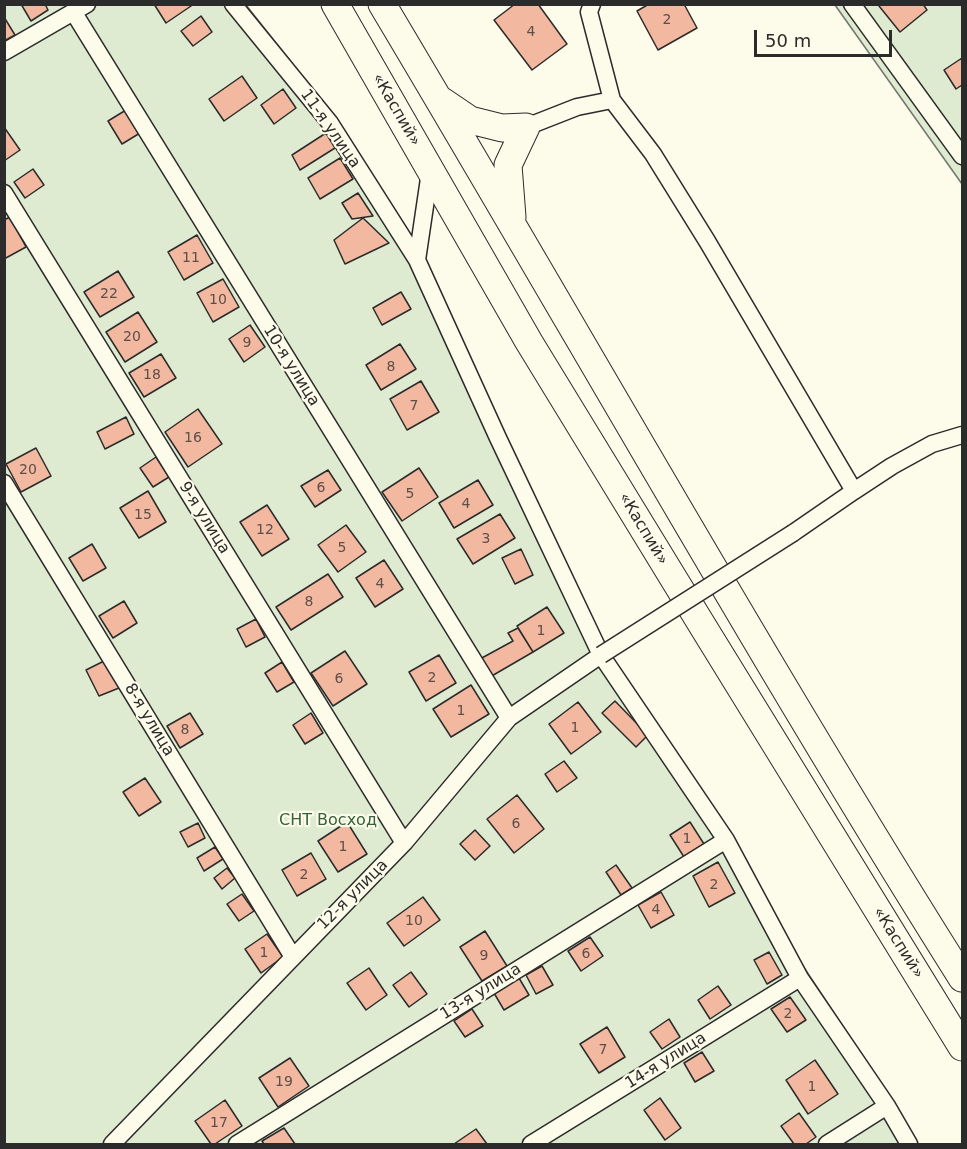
<!DOCTYPE html>
<html>
<head>
<meta charset="utf-8">
<style>
  body { margin:0 }
  #map { position:relative; width:967px; height:1149px; overflow:hidden; background:#fdfbea; font-family:"DejaVu Sans",sans-serif }
  canvas { display:block }
  .frame { position:absolute; inset:0; border:6px solid #2b2b2b; pointer-events:none }
  .scale { position:absolute; left:754px; top:30px; width:138px; height:27px; box-sizing:border-box; border:3px solid #2b2b2b; border-top:0; padding-left:8px; font-size:18px; line-height:21px; white-space:nowrap; color:#2b2b2b; -webkit-text-stroke:4px #fdfbea; paint-order:stroke }
</style>
</head>
<body>
<div id="map">
<canvas width="967" height="1149"></canvas>
<div class="frame"></div>
<div class="scale">50 m</div>
</div>
<script>
const ctx = document.querySelector('canvas').getContext('2d');
ctx.lineJoin = 'round';
function paint(path, color) { ctx.fillStyle = color; ctx.fill(path, 'evenodd'); }
function trace(path, color, width, dash) { ctx.strokeStyle = color; ctx.lineWidth = width; ctx.lineCap = dash ? 'butt' : 'round'; ctx.setLineDash(dash || []); ctx.stroke(path); }
function drawText(font, color, halo, rows, align = 'center') {
  ctx.font = font + ' "DejaVu Sans",sans-serif'; ctx.lineWidth = 4.5; ctx.setLineDash([]); ctx.textBaseline = 'middle'; ctx.strokeStyle = halo; ctx.fillStyle = color; for (const [text, x, y, turn = 0] of rows) {
    ctx.save(); ctx.translate(x, y); ctx.rotate((+turn || 0) * Math.PI / 180); ctx.textAlign = isNaN(turn) ? turn : align; if (halo) ctx.strokeText(text, 0, 0); ctx.fillText(text, 0, 0); ctx.restore();
  }
}
const green = new Path2D(`
  M 5,5 L 246,5 L 333,115 L 425,259 L 592,631 L 803,966 L 890,1097 L 917,1144 L 5,1144 Z
  M 835,5 L 962,5 L 962,184 Z`);
paint(green, '#deebd1');
trace(green, '#74746e', 1.5);
const building = new Path2D(`
  M 21,4 L 45,4 L 48,10 L 31,21 Z
  M 154,4 L 194,4 L 166,23 Z
  M 515,4 L 538,4 L 567,44 L 532,70 L 494,20 Z
  M 649,4 L 684,4 L 697,28 L 658,50 L 637,11 Z
  M 880,4 L 923,4 L 927,10 L 900,32 L 879,6 Z
  M 201,16 L 212,32 L 193,46 L 181,31 Z
  M 4,17 L 15,35 L 4,41 Z
  M 962,58 L 962,85 L 956,89 L 944,70 Z
  M 242,76 L 257,98 L 224,121 L 209,99 Z
  M 283,89 L 296,108 L 274,124 L 261,105 Z
  M 126,110 L 140,133 L 122,144 L 108,121 Z
  M 4,127 L 20,150 L 4,161 Z
  M 326,133 L 335,148 L 300,170 L 292,155 Z
  M 340,158 L 353,179 L 320,199 L 308,178 Z
  M 33,169 L 44,185 L 25,198 L 14,182 Z
  M 358,193 L 373,216 L 352,219 L 342,203 Z
  M 10,217 L 26,247 L 4,259 L 4,220 Z
  M 363,218 L 389,243 L 345,264 L 334,240 Z
  M 197,235 L 213,263 L 184,280 L 168,252 Z
  M 118,271 L 134,297 L 100,317 L 84,292 Z
  M 223,279 L 239,307 L 213,322 L 197,293 Z
  M 401,292 L 411,309 L 382,325 L 373,308 Z
  M 138,312 L 157,342 L 125,362 L 106,332 Z
  M 250,325 L 265,347 L 244,362 L 229,339 Z
  M 400,344 L 416,369 L 381,390 L 366,365 Z
  M 161,354 L 176,378 L 144,397 L 129,373 Z
  M 421,381 L 439,412 L 407,430 L 390,399 Z
  M 198,409 L 222,444 L 188,467 L 165,432 Z
  M 126,417 L 134,434 L 105,449 L 97,432 Z
  M 36,448 L 51,476 L 21,492 L 6,464 Z
  M 156,457 L 169,477 L 153,487 L 140,468 Z
  M 419,468 L 438,497 L 402,521 L 382,492 Z
  M 328,470 L 341,490 L 315,507 L 301,486 Z
  M 478,480 L 493,505 L 454,528 L 439,503 Z
  M 148,491 L 166,522 L 139,538 L 120,508 Z
  M 267,505 L 289,539 L 262,556 L 240,522 Z
  M 500,514 L 515,538 L 473,564 L 457,539 Z
  M 346,525 L 366,552 L 338,572 L 318,545 Z
  M 92,544 L 106,568 L 83,581 L 69,558 Z
  M 521,549 L 533,575 L 515,584 L 502,558 Z
  M 384,560 L 403,589 L 375,607 L 356,578 Z
  M 328,574 L 343,597 L 291,630 L 276,607 Z
  M 124,601 L 137,623 L 113,638 L 99,616 Z
  M 547,607 L 564,633 L 533,652 L 517,626 Z
  M 256,619 L 265,637 L 246,647 L 237,629 Z
  M 518,628 L 533,652 L 490,677 L 480,659 L 513,641 L 508,633 Z
  M 345,651 L 367,684 L 333,706 L 311,673 Z
  M 439,655 L 456,683 L 426,701 L 409,672 Z
  M 108,659 L 124,686 L 99,696 L 86,670 Z
  M 282,662 L 294,682 L 277,692 L 265,673 Z
  M 471,685 L 489,714 L 451,737 L 433,709 Z
  M 615,701 L 648,735 L 636,747 L 602,713 Z
  M 578,702 L 601,732 L 571,754 L 549,724 Z
  M 190,713 L 203,734 L 180,748 L 167,726 Z
  M 311,713 L 323,733 L 305,744 L 293,725 Z
  M 564,761 L 577,778 L 557,792 L 545,774 Z
  M 145,778 L 161,802 L 139,816 L 123,792 Z
  M 517,795 L 544,829 L 514,853 L 487,819 Z
  M 347,822 L 367,854 L 338,872 L 318,841 Z
  M 690,822 L 704,844 L 684,857 L 670,835 Z
  M 198,823 L 205,838 L 188,847 L 180,832 Z
  M 475,830 L 490,846 L 475,860 L 460,844 Z
  M 215,847 L 223,859 L 204,871 L 197,858 Z
  M 311,853 L 326,879 L 297,896 L 282,870 Z
  M 718,862 L 735,893 L 709,907 L 693,876 Z
  M 616,865 L 632,888 L 621,895 L 606,872 Z
  M 227,868 L 235,878 L 222,889 L 214,878 Z
  M 661,892 L 674,915 L 651,928 L 638,905 Z
  M 242,894 L 254,911 L 239,921 L 227,904 Z
  M 423,897 L 440,920 L 404,946 L 387,923 Z
  M 485,931 L 507,966 L 482,981 L 460,947 Z
  M 267,934 L 283,957 L 261,973 L 245,949 Z
  M 590,937 L 603,956 L 581,971 L 568,951 Z
  M 769,952 L 782,975 L 767,984 L 754,960 Z
  M 542,966 L 553,985 L 536,994 L 526,975 Z
  M 369,968 L 387,995 L 366,1010 L 347,983 Z
  M 411,972 L 427,994 L 409,1007 L 393,985 Z
  M 519,978 L 529,995 L 504,1010 L 494,993 Z
  M 718,986 L 731,1005 L 710,1019 L 698,1000 Z
  M 790,997 L 806,1020 L 787,1032 L 771,1009 Z
  M 472,1009 L 483,1026 L 465,1037 L 454,1021 Z
  M 669,1019 L 680,1037 L 662,1049 L 650,1032 Z
  M 607,1027 L 625,1057 L 599,1073 L 580,1044 Z
  M 702,1052 L 714,1071 L 695,1082 L 684,1063 Z
  M 290,1058 L 309,1086 L 278,1107 L 259,1078 Z
  M 815,1060 L 838,1094 L 808,1114 L 786,1080 Z
  M 660,1098 L 681,1128 L 665,1140 L 644,1110 Z
  M 225,1100 L 242,1126 L 215,1144 L 211,1144 L 195,1121 Z
  M 799,1113 L 816,1137 L 806,1144 L 794,1144 L 781,1126 Z
  M 284,1128 L 295,1144 L 264,1144 L 262,1141 Z
  M 476,1129 L 487,1144 L 454,1144 Z`);
paint(building, '#f2b8a0');
trace(building, '#2b2b2b', 1.5);
const minor = new Path2D(`
  M 233,4 L 330,123 L 417,260 L 498,438 L 601,655 L 726,840 L 800,978 L 887,1106 L 909,1144
  M 852,4 L 962,156
  M 74,13 L 509,718
  M 4,52 L 87,4
  M 612,100 L 653,154 L 707,241 L 854,491 L 793,533
  M 526,127 L 577,107 L 612,100 L 589,12 L 592,4
  M 4,193 L 404,843
  M 417,260 L 430,172
  M 4,483 L 293,957
  M 854,491 L 892,466 L 932,444 L 962,435
  M 112,1144 L 404,843 L 509,718 L 601,655
  M 237,1144 L 726,840
  M 531,1144 L 800,978
  M 827,1144 L 887,1106`);
const trunk = new Path2D(`
  M 335,4 L 529,342 L 702,625 L 962,1047
  M 382,4 C 576,329 761,659 962,978
  M 442,101 L 470,120 L 502,128 L 526,127 L 508,165 L 512,217`);
trace(minor, '#2b2b2b', 19);
trace(trunk, '#2b2b2b', 29);
trace(minor, '#fdfbea', 16);
trace(trunk, '#fdfbea', 27);
const minorBridge = new Path2D(`
  M 601,655 L 793,533`);
trace(minorBridge, '#2b2b2b', 19, []);
trace(minorBridge, '#fdfbea', 16);
drawText('14px', '#5d4e48', null, [
  ["2",667,20],
  ["4",531,32],
  ["11",191,258],
  ["22",109,294],
  ["10",218,300],
  ["20",132,337],
  ["9",247,343],
  ["8",391,367],
  ["18",152,375],
  ["7",414,406],
  ["16",193,438],
  ["20",28,470],
  ["6",321,488],
  ["5",410,494],
  ["4",466,504],
  ["15",143,515],
  ["12",265,530],
  ["3",486,539],
  ["5",342,548],
  ["4",380,584],
  ["8",309,602],
  ["1",541,631],
  ["2",432,678],
  ["6",339,679],
  ["1",461,711],
  ["1",575,728],
  ["8",185,730],
  ["6",516,824],
  ["1",687,839],
  ["1",343,847],
  ["2",304,875],
  ["2",714,885],
  ["4",656,910],
  ["10",414,921],
  ["1",264,953],
  ["6",586,954],
  ["9",484,956],
  ["2",788,1014],
  ["7",603,1050],
  ["19",284,1082],
  ["1",812,1087],
  ["17",219,1123]
]);
drawText('16px', '#2b2b2b', '#fdfbea', [
  ["«Каспий»",396,110,60],
  ["11-я улица",330,129,55],
  ["10-я улица",291,366,58],
  ["9-я улица",204,518,58],
  ["«Каспий»",643,529,59],
  ["8-я улица",149,720,59],
  ["12-я улица",353,895,-45],
  ["«Каспий»",898,943,58],
  ["13-я улица",481,992,-32],
  ["14-я улица",666,1061,-32]
]);
drawText('16px', '#34623c', '#fdfbea', [
  ["СНТ Восход",328,821]
]);
</script>
</body>
</html>
